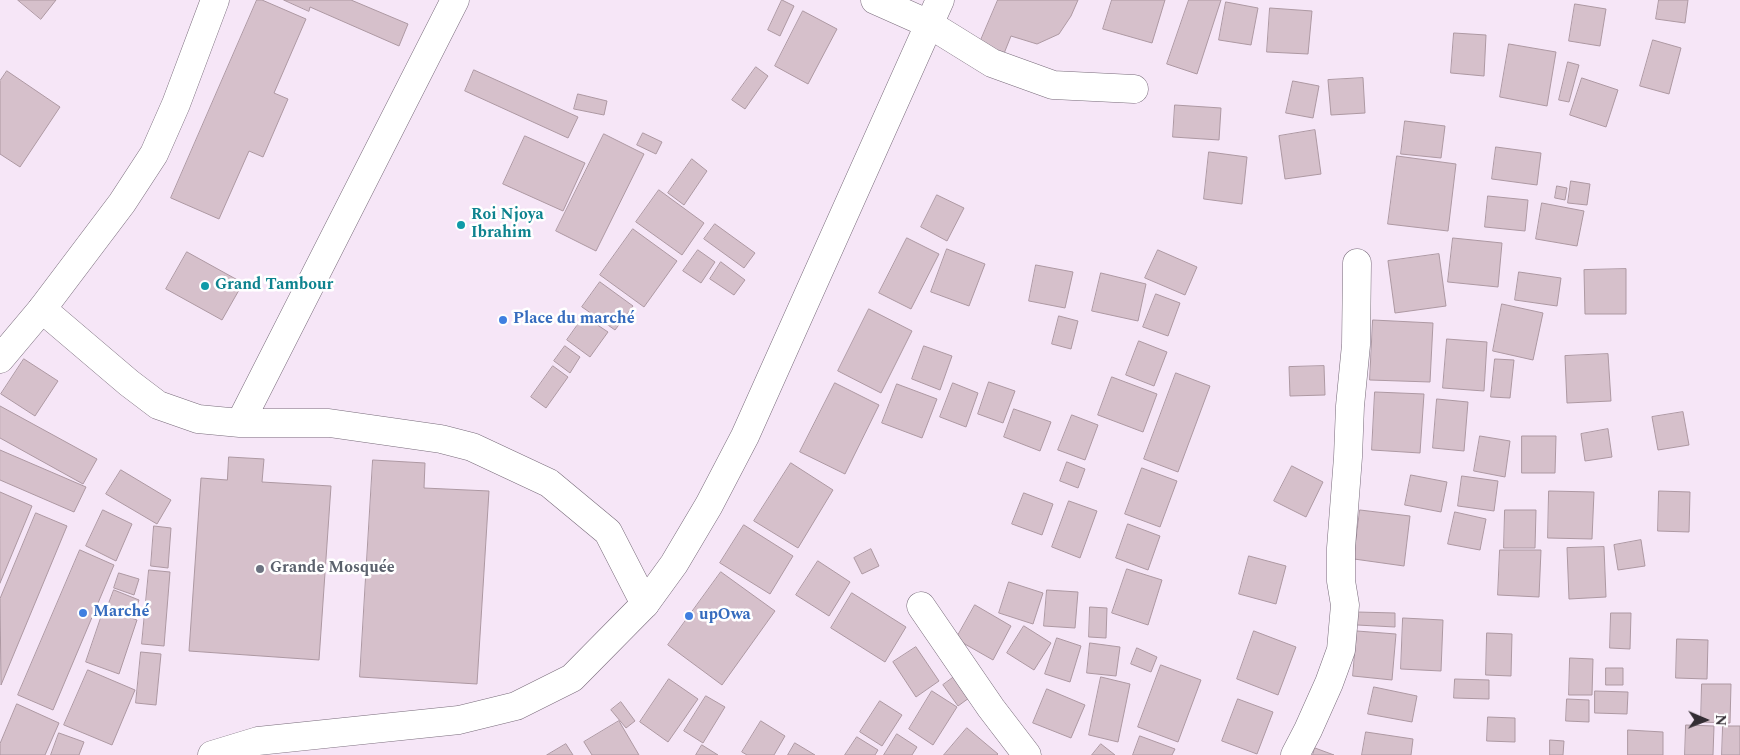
<!DOCTYPE html>
<html>
<head>
<meta charset="utf-8">
<style>
  body { margin:0 }
  #map { position:relative; width:1740px; height:755px; overflow:hidden; background:#f6e6f7; font-family:Spectral,serif }
  canvas { display:block }
  .north { position:absolute; left:1680px; top:695px; width:50px; height:50px; -webkit-text-stroke:4px #fff; paint-order:stroke; rotate:91deg; font-size:14px; font-weight:700; line-height:20px; text-align:center; color:#332d33 }
  .north::after { content:''; display:block; margin:auto; width:18px; height:22px; background:#332d33; clip-path:polygon(50% 0,100% 100%,50% 72%,0 100%) }
</style>
</head>
<body>
<div id="map">
<canvas width="1740" height="755"></canvas>
<div class="north">N</div>
</div>
<script>
const ctx = document.querySelector('canvas').getContext('2d');
ctx.lineJoin = 'round';
function paint(path, color) { ctx.fillStyle = color; ctx.fill(path, 'evenodd'); }
function trace(path, color, width, dash) { ctx.strokeStyle = color; ctx.lineWidth = width; ctx.lineCap = dash ? 'butt' : 'round'; ctx.setLineDash(dash || []); ctx.stroke(path); }
function drawText(font, color, halo, rows, align = 'center') {
  ctx.font = font + ' Spectral,serif'; ctx.lineWidth = 5; ctx.setLineDash([]); ctx.textBaseline = 'middle'; ctx.strokeStyle = halo; ctx.fillStyle = color; for (const [text, x, y, turn = 0] of rows) {
    ctx.save(); ctx.translate(x, y); ctx.rotate((+turn || 0) * Math.PI / 180); ctx.textAlign = isNaN(turn) ? turn : align; if (halo) ctx.strokeText(text, 0, 0); ctx.fillText(text, 0, 0); ctx.restore();
  }
}
const building = new Path2D(`
  M 18,0 L 56,0 L 41,19 Z
  M 257,0 L 262,0 L 306,19 L 274,93 L 288,99 L 263,157 L 249,151 L 219,219 L 171,198 Z
  M 284,0 L 351,0 L 408,24 L 399,46 L 310,7 L 309,11 Z
  M 782,0 L 794,6 L 780,36 L 768,30 Z
  M 998,0 L 1078,0 L 1071,16 L 1059,34 L 1037,44 L 1011,36 L 1003,56 L 978,47 Z
  M 1112,0 L 1165,0 L 1152,43 L 1103,29 Z
  M 1189,0 L 1221,0 L 1197,74 L 1167,64 Z
  M 1659,0 L 1688,0 L 1685,23 L 1656,19 Z
  M 1226,2 L 1258,8 L 1251,45 L 1219,40 Z
  M 1575,4 L 1606,9 L 1600,46 L 1569,41 Z
  M 1270,8 L 1312,11 L 1308,54 L 1267,52 Z
  M 803,11 L 837,29 L 808,84 L 775,66 Z
  M 1454,33 L 1486,35 L 1484,76 L 1451,73 Z
  M 1653,40 L 1681,48 L 1669,94 L 1640,86 Z
  M 1509,44 L 1556,52 L 1547,106 L 1500,97 Z
  M 1568,62 L 1579,65 L 1569,102 L 1559,100 Z
  M 756,67 L 768,76 L 745,109 L 732,100 Z
  M 474,70 L 578,117 L 568,138 L 465,91 Z
  M 7,71 L 60,107 L 20,167 L 0,154 L 0,81 Z
  M 1363,78 L 1365,113 L 1331,115 L 1328,80 Z
  M 1582,78 L 1618,90 L 1606,127 L 1570,115 Z
  M 1293,81 L 1319,86 L 1313,118 L 1286,113 Z
  M 578,94 L 607,101 L 604,115 L 574,109 Z
  M 1175,105 L 1221,108 L 1219,140 L 1173,137 Z
  M 1405,121 L 1445,126 L 1441,158 L 1401,154 Z
  M 1315,130 L 1321,174 L 1285,179 L 1279,136 Z
  M 643,133 L 662,142 L 656,154 L 637,145 Z
  M 604,134 L 644,154 L 596,251 L 556,231 Z
  M 525,136 L 585,163 L 563,211 L 503,184 Z
  M 1496,147 L 1541,153 L 1537,185 L 1492,179 Z
  M 1209,152 L 1247,157 L 1242,204 L 1204,199 Z
  M 1397,156 L 1456,164 L 1448,231 L 1388,224 Z
  M 692,159 L 707,171 L 684,205 L 668,193 Z
  M 1571,181 L 1590,184 L 1587,205 L 1568,203 Z
  M 1557,186 L 1567,188 L 1565,200 L 1555,198 Z
  M 659,190 L 704,223 L 682,255 L 636,222 Z
  M 937,195 L 964,208 L 947,241 L 921,227 Z
  M 1488,196 L 1528,200 L 1525,231 L 1485,227 Z
  M 1542,203 L 1584,211 L 1577,246 L 1536,239 Z
  M 715,224 L 755,253 L 744,268 L 704,239 Z
  M 633,229 L 677,261 L 644,307 L 600,275 Z
  M 907,238 L 939,254 L 911,309 L 879,293 Z
  M 1453,238 L 1502,243 L 1498,287 L 1448,282 Z
  M 947,249 L 985,264 L 969,306 L 931,292 Z
  M 698,250 L 715,262 L 701,283 L 683,271 Z
  M 1158,250 L 1197,267 L 1185,295 L 1145,278 Z
  M 187,252 L 243,283 L 222,320 L 166,289 Z
  M 1439,254 L 1446,306 L 1395,313 L 1388,261 Z
  M 721,262 L 745,280 L 734,295 L 710,279 Z
  M 1036,265 L 1073,272 L 1065,308 L 1029,301 Z
  M 1626,269 L 1626,314 L 1585,314 L 1584,270 Z
  M 1519,272 L 1561,278 L 1557,306 L 1515,300 Z
  M 1101,273 L 1146,284 L 1138,321 L 1092,311 Z
  M 600,282 L 633,306 L 615,330 L 582,307 Z
  M 1156,294 L 1180,303 L 1168,336 L 1143,327 Z
  M 1502,304 L 1543,313 L 1533,360 L 1493,351 Z
  M 869,309 L 912,331 L 881,393 L 838,371 Z
  M 584,316 L 608,332 L 590,357 L 567,340 Z
  M 1059,316 L 1078,321 L 1071,349 L 1052,344 Z
  M 1373,320 L 1433,323 L 1430,382 L 1370,380 Z
  M 1447,339 L 1487,342 L 1484,391 L 1443,388 Z
  M 1139,341 L 1167,352 L 1154,386 L 1126,375 Z
  M 565,346 L 580,357 L 570,373 L 554,361 Z
  M 924,346 L 952,356 L 940,390 L 912,379 Z
  M 1608,354 L 1611,401 L 1567,403 L 1565,356 Z
  M 24,359 L 58,381 L 35,416 L 1,394 Z
  M 1495,359 L 1514,360 L 1510,398 L 1491,397 Z
  M 553,366 L 568,377 L 546,408 L 531,397 Z
  M 1324,366 L 1325,395 L 1290,396 L 1289,367 Z
  M 1176,373 L 1210,386 L 1178,472 L 1144,459 Z
  M 1112,377 L 1157,394 L 1143,432 L 1098,415 Z
  M 989,382 L 1015,391 L 1003,423 L 978,414 Z
  M 835,383 L 879,405 L 845,474 L 800,452 Z
  M 953,383 L 978,393 L 966,427 L 940,417 Z
  M 897,384 L 937,399 L 922,438 L 882,423 Z
  M 1375,392 L 1424,394 L 1420,453 L 1372,450 Z
  M 1437,399 L 1468,402 L 1464,451 L 1433,448 Z
  M 0,406 L 97,459 L 83,484 L 0,438 Z
  M 1014,409 L 1051,422 L 1040,451 L 1004,437 Z
  M 1683,412 L 1689,445 L 1658,450 L 1652,417 Z
  M 1072,415 L 1098,425 L 1085,460 L 1058,450 Z
  M 1608,429 L 1612,457 L 1585,461 L 1581,434 Z
  M 1480,436 L 1510,441 L 1505,477 L 1474,471 Z
  M 1522,436 L 1556,436 L 1555,473 L 1522,473 Z
  M 0,450 L 86,487 L 74,512 L 0,480 Z
  M 229,457 L 264,459 L 262,482 L 331,486 L 319,660 L 189,651 L 201,478 L 227,480 Z
  M 373,460 L 425,463 L 424,488 L 489,491 L 477,684 L 360,677 Z
  M 1067,462 L 1085,469 L 1078,488 L 1060,481 Z
  M 791,463 L 833,490 L 798,548 L 754,521 Z
  M 1292,466 L 1323,482 L 1306,517 L 1274,501 Z
  M 1142,468 L 1177,481 L 1160,527 L 1125,514 Z
  M 121,470 L 171,500 L 157,524 L 106,494 Z
  M 1411,475 L 1447,482 L 1441,512 L 1405,505 Z
  M 1462,476 L 1498,481 L 1494,511 L 1458,506 Z
  M 1549,491 L 1594,492 L 1592,539 L 1548,538 Z
  M 1659,491 L 1690,492 L 1689,532 L 1658,531 Z
  M 0,492 L 32,506 L 0,583 Z
  M 1024,493 L 1053,504 L 1042,535 L 1012,524 Z
  M 1069,501 L 1097,511 L 1080,558 L 1052,547 Z
  M 103,510 L 132,524 L 116,561 L 86,546 Z
  M 1360,510 L 1410,516 L 1404,566 L 1354,559 Z
  M 1505,510 L 1536,510 L 1535,548 L 1504,548 Z
  M 1455,512 L 1486,519 L 1480,550 L 1448,544 Z
  M 36,513 L 67,526 L 1,685 L 0,599 Z
  M 1128,524 L 1160,536 L 1148,570 L 1116,558 Z
  M 744,525 L 793,556 L 770,594 L 720,563 Z
  M 154,526 L 171,528 L 168,568 L 151,566 Z
  M 1641,540 L 1645,566 L 1618,570 L 1614,545 Z
  M 1604,547 L 1606,597 L 1569,599 L 1567,548 Z
  M 871,549 L 879,566 L 862,574 L 854,558 Z
  M 80,550 L 114,565 L 53,710 L 18,695 Z
  M 1500,550 L 1541,550 L 1539,597 L 1498,595 Z
  M 1249,556 L 1286,566 L 1276,604 L 1239,594 Z
  M 818,561 L 850,582 L 829,616 L 796,595 Z
  M 1127,569 L 1162,580 L 1148,625 L 1112,613 Z
  M 149,570 L 170,572 L 164,646 L 142,644 Z
  M 721,572 L 775,611 L 722,685 L 668,645 Z
  M 119,573 L 139,579 L 134,595 L 114,588 Z
  M 1009,582 L 1043,593 L 1033,624 L 999,613 Z
  M 114,590 L 139,600 L 133,616 L 108,606 Z
  M 1047,590 L 1078,592 L 1075,628 L 1044,626 Z
  M 852,593 L 906,627 L 885,662 L 831,628 Z
  M 975,605 L 1011,626 L 993,660 L 956,639 Z
  M 1090,607 L 1107,608 L 1106,638 L 1089,637 Z
  M 104,609 L 137,620 L 119,674 L 86,662 Z
  M 1357,612 L 1395,613 L 1395,627 L 1357,625 Z
  M 1611,613 L 1631,613 L 1630,649 L 1610,648 Z
  M 1403,618 L 1443,620 L 1441,671 L 1401,669 Z
  M 1024,626 L 1051,643 L 1034,670 L 1007,653 Z
  M 1254,631 L 1296,647 L 1278,695 L 1237,679 Z
  M 1357,631 L 1396,634 L 1392,680 L 1353,676 Z
  M 1487,633 L 1512,634 L 1511,676 L 1486,675 Z
  M 1057,638 L 1081,646 L 1070,682 L 1045,674 Z
  M 1677,639 L 1708,640 L 1707,679 L 1676,678 Z
  M 1090,643 L 1120,647 L 1116,676 L 1087,673 Z
  M 916,647 L 939,681 L 916,697 L 893,662 Z
  M 1137,648 L 1157,657 L 1151,672 L 1131,664 Z
  M 141,652 L 161,654 L 156,705 L 136,703 Z
  M 1570,658 L 1593,659 L 1592,695 L 1569,695 Z
  M 1161,665 L 1201,680 L 1178,742 L 1138,727 Z
  M 1606,668 L 1623,668 L 1623,685 L 1606,685 Z
  M 88,670 L 135,690 L 112,745 L 64,725 Z
  M 954,677 L 969,698 L 958,706 L 943,685 Z
  M 1101,677 L 1130,684 L 1118,742 L 1089,735 Z
  M 669,679 L 698,699 L 668,742 L 640,722 Z
  M 1455,679 L 1489,680 L 1489,699 L 1454,698 Z
  M 1702,684 L 1731,684 L 1730,723 L 1701,722 Z
  M 1374,687 L 1417,696 L 1412,722 L 1368,714 Z
  M 1047,689 L 1085,705 L 1071,738 L 1033,723 Z
  M 932,691 L 957,707 L 933,745 L 909,729 Z
  M 1595,691 L 1628,692 L 1627,714 L 1595,713 Z
  M 706,696 L 725,707 L 703,743 L 684,731 Z
  M 1238,699 L 1273,712 L 1257,754 L 1222,741 Z
  M 1567,699 L 1589,700 L 1589,722 L 1566,721 Z
  M 880,701 L 902,715 L 882,746 L 860,732 Z
  M 621,702 L 635,721 L 626,728 L 611,710 Z
  M 17,704 L 59,723 L 45,755 L 0,755 L 0,744 Z
  M 1488,717 L 1515,718 L 1515,742 L 1487,741 Z
  M 619,721 L 639,755 L 592,755 L 584,742 Z
  M 761,721 L 785,736 L 774,755 L 747,755 L 742,752 Z
  M 1686,725 L 1714,726 L 1713,755 L 1685,755 Z
  M 1723,726 L 1740,726 L 1740,755 L 1722,755 Z
  M 967,728 L 998,754 L 997,755 L 944,755 Z
  M 1628,730 L 1663,732 L 1663,755 L 1628,755 Z
  M 1366,732 L 1413,739 L 1411,755 L 1362,755 Z
  M 59,733 L 84,742 L 79,755 L 51,755 Z
  M 897,734 L 917,747 L 912,755 L 884,755 Z
  M 1140,736 L 1175,749 L 1172,755 L 1133,755 Z
  M 857,737 L 878,750 L 875,755 L 845,755 Z
  M 1550,740 L 1564,741 L 1563,755 L 1550,755 Z
  M 795,743 L 815,755 L 788,755 Z
  M 566,744 L 573,755 L 547,755 Z
  M 1101,744 L 1115,755 L 1092,755 Z
  M 702,745 L 718,755 L 696,755 Z
  M 1315,748 L 1334,755 L 1313,755 Z`);
paint(building, '#d6c0cb');
trace(building, '#ad98a2', 1);
const minor = new Path2D(`
  M 929,24 L 992,63 L 1053,85 L 1134,89
  M 42,309 L 129,383 L 158,405 L 198,419 L 240,423 L 329,423 L 441,439 L 472,447 L 549,483 L 608,532 L 645,604
  M 240,423 L 455,0
  M 921,606 L 991,708 L 1027,755
  M 1295,755 L 1308,730 L 1329,683 L 1341,650 L 1345,605 L 1341,581 L 1341,548 L 1348,457 L 1350,406 L 1356,345 L 1357,263`);
const major = new Path2D(`
  M 875,0 L 929,24
  M 0,359 L 42,309 L 122,203 L 154,154 L 176,104 L 215,0
  M 212,755 L 258,741 L 459,720 L 516,706 L 572,678 L 645,604 L 674,564 L 709,505 L 745,436 L 940,0`);
trace(minor, '#786b7a', 29);
trace(major, '#786b7a', 29);
trace(minor, '#fff', 28);
trace(major, '#fff', 28);
for (const [x, y, r, color] of [
  [461,225,5,"#0f9aa8"],
  [205,286,5,"#0f9aa8"],
  [503,320,5,"#3f7fe0"],
  [260,569,5,"#6b7280"],
  [83,613,5,"#3f7fe0"],
  [689,616,5,"#3f7fe0"]
]) { const dot = new Path2D(); dot.arc(x, y, r, 0, 2 * Math.PI); ctx.fillStyle = color; ctx.fill(dot); trace(dot, '#fff', 2); }
drawText('bold 16px', '#0d838f', '#fff', [
  ["Roi Njoya",471,216],
  ["Ibrahim",471,234],
  ["Grand Tambour",215,286]
], 'left');
drawText('bold 16px', '#366cbe', '#fff', [
  ["Place du marché",513,320],
  ["Marché",93,613],
  ["upOwa",699,616]
], 'left');
drawText('bold 16px', '#5b616d', '#fff', [
  ["Grande Mosquée",270,569]
], 'left');
</script>
</body>
</html>
